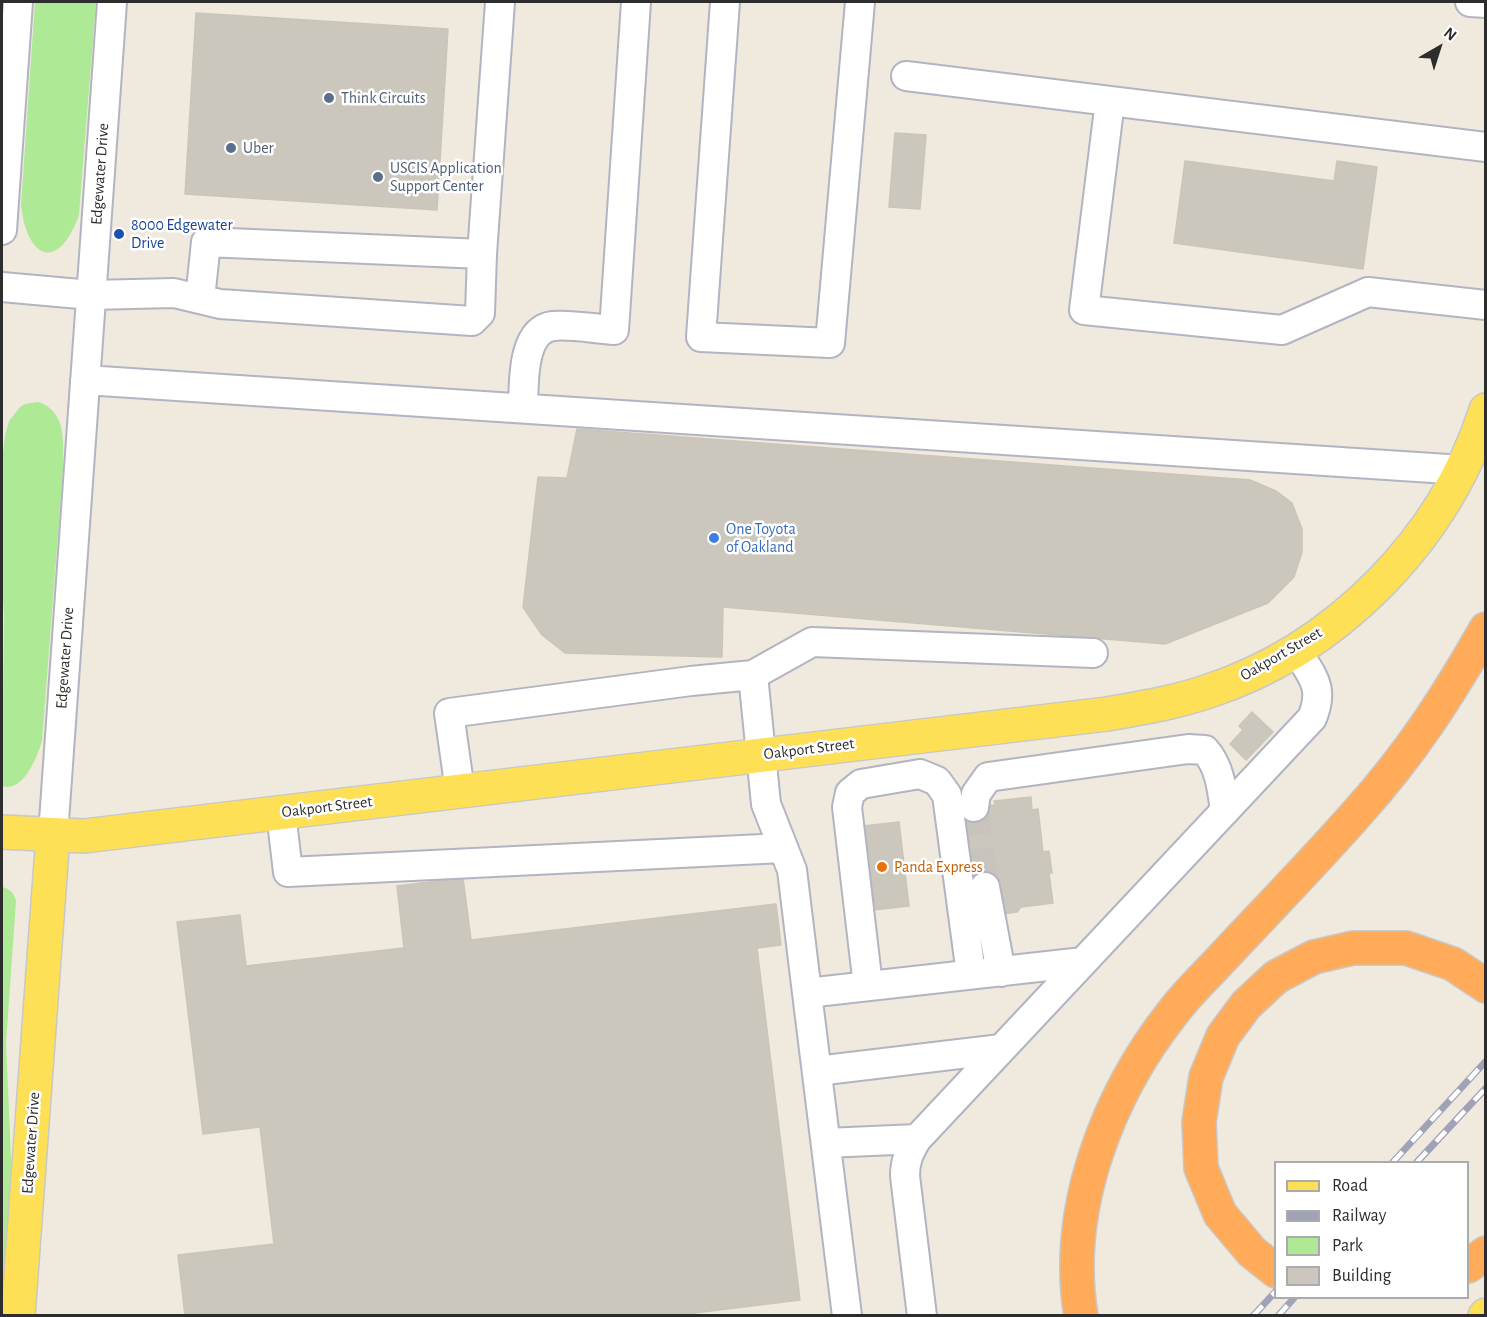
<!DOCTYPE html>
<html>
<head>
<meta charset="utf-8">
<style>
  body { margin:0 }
  #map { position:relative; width:1487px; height:1317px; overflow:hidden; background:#efe9de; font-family:"Alegreya Sans",sans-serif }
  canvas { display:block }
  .frame { position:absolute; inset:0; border:3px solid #2d2d2d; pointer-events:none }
  .legend { position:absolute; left:1274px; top:1161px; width:195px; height:138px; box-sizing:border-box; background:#fff; border:2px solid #ababab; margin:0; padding:8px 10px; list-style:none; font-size:18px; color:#2d2d2d }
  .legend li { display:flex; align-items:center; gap:12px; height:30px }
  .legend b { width:30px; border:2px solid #ababab }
  .north { position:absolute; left:1409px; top:18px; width:60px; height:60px; -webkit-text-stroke:4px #fff; paint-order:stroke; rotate:39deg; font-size:16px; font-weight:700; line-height:24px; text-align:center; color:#2d2d2d }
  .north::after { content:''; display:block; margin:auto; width:21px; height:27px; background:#2d2d2d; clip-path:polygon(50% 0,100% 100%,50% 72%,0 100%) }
</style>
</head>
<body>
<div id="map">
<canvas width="1487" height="1317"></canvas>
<div class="frame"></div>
<ul class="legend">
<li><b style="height:8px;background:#fde056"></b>Road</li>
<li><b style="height:8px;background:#a0a2b8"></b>Railway</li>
<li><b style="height:16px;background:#aeea96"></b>Park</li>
<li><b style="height:16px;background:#cbc7bc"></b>Building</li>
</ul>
<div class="north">N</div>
</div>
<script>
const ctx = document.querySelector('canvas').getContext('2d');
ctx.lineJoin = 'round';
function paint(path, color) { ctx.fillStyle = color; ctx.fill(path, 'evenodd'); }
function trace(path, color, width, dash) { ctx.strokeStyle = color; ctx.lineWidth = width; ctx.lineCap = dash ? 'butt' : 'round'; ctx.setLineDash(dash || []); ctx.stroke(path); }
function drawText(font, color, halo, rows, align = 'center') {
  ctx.font = font + ' "Alegreya Sans",sans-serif'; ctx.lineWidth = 5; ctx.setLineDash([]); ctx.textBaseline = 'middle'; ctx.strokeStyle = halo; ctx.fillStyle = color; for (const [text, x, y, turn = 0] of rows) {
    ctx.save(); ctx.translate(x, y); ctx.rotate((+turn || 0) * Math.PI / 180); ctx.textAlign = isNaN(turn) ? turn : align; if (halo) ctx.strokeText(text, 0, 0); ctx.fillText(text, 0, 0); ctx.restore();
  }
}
paint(new Path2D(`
  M 35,2 L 96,2 L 79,215 C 58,273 27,259 21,205 Z
  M 38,402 C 68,411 63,445 63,470 L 42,741 C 37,758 23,793 2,786 L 4,615 L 2,580 L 2,461 L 5,435 L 9,421 L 20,407 L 25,404 Z
  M 2,887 C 10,889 14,893 16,901 L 6,1043 L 12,1180 L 2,1313 Z`), '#aeea96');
const building = new Path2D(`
  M 196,13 L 448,29 L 437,210 L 185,194 Z
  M 895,133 L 926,135 L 920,209 L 889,207 Z
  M 1185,161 L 1334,181 L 1337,161 L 1377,167 L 1363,269 L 1174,243 Z
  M 577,429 L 1250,480 L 1276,491 L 1292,503 L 1302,529 L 1302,552 L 1294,577 L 1268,603 L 1165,644 L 723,607 L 722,657 L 565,653 L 542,635 L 523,607 L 538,477 L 567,478 Z
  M 1252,712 L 1273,732 L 1246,760 L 1230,744 L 1243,730 L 1239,726 Z
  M 1031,797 L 1032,810 L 1038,809 L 1043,852 L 1049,851 L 1052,873 L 1049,873 L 1053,903 L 1021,907 L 1017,912 L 1002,914 L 972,888 L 963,808 L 995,805 L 994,801 Z
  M 899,822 L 909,906 L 864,911 L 854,827 Z
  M 463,878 L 471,940 L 776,904 L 781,945 L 757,948 L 800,1300 L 670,1316 L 185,1316 L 178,1255 L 274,1244 L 260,1127 L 203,1134 L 177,922 L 240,915 L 246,966 L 404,948 L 397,886 Z`);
paint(building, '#cbc7bc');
trace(building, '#cbc5b7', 1.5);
trace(new Path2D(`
  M 974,807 L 985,887`), '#c8c3bb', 28, [28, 14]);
const minor = new Path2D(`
  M 725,2 L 701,337 L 830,343 L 860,2
  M 1470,2 L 1486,3
  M 906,76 L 1486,147
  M 1110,101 L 1084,310 L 1282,330 L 1368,292 L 1486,305
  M 2,230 L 18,2
  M 2,287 L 91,295 L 174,293 L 220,304 L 472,321 L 480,313 L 482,254 L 500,2
  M 200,299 L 206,242 L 482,254
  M 85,380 L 1463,470
  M 523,408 C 524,385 521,330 553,326 C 569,324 597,329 614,330 L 636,2
  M 753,675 L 766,804 L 792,870 L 807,993 L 1083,962
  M 460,791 L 449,713 L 691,681 L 753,675 L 812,642 L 1093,653
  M 974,807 L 976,794 L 988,777 L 1188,749 L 1205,750 C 1220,767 1222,789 1225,811
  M 281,813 L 288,872 L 783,848
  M 53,835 L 112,2
  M 985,887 L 1001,972
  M 868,986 L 847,807 L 850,793 L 861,784 L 920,774 L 937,781 L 947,795 L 971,974
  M 807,993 L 847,1316
  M 817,1071 L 1001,1049
  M 826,1143 L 917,1139
  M 922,1316 L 905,1176 C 905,1161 909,1152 917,1139 L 1312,718 C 1325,687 1312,676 1296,650`);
const major = new Path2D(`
  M 2,832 L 84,836 L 1107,714 C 1141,708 1173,703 1206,692 C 1336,650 1444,540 1486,410
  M 18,1316 L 53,835
  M 1485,1316 L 1486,1315`);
const highway = new Path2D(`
  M 1468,1266 L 1486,1253
  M 1276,1271 L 1252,1252 L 1220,1214 L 1201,1168 L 1199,1122 L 1206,1077 L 1223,1036 L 1246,1005 L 1276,977 L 1314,957 L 1353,948 L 1406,948 L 1453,964 L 1486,986
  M 1081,1316 C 1063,1209 1108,1094 1174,1011 C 1189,991 1209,973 1226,954 C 1270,907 1316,860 1359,811 C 1411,753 1448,696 1486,629`);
trace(minor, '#b2b4c1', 32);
trace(major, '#c8c8c8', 36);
trace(highway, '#c8c8c8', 36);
trace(minor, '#fff', 28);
trace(major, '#fde056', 33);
trace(highway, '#ffab59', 33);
const rail = new Path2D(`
  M 1393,1162 L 1486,1061
  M 1417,1162 L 1486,1088
  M 1253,1316 L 1276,1291
  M 1278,1316 L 1294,1298`);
trace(rail, '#a0a2b8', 7);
trace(rail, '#fff', 4.5, [14]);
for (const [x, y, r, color] of [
  [329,98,6,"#5c6f8a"],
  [231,148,6,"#5c6f8a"],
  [378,177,6,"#5c6f8a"],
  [119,234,6,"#1a4fb4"],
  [714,538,6,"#3f7fe0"],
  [882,867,6,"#e8710a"]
]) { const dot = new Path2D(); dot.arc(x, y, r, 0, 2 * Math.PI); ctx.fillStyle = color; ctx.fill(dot); trace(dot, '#fff', 2); }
drawText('16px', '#4e5e75', '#fff', [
  ["Think Circuits",341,98],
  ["Uber",243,148],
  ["USCIS Application",390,168],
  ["Support Center",390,186]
], 'left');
drawText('16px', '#2d2d2d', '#fff', [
  ["Edgewater Drive",100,174,-86],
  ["Oakport Street",1281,654,-30],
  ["Edgewater Drive",65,658,-86],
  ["Oakport Street",809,749,-7],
  ["Oakport Street",327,807,-7],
  ["Edgewater Drive",31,1143,-86]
]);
drawText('16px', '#164399', '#fff', [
  ["8000 Edgewater",131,225],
  ["Drive",131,243]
], 'left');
drawText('16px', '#366cbe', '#fff', [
  ["One Toyota",726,529],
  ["of Oakland",726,547]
], 'left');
drawText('16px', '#c56008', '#fff', [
  ["Panda Express",894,867]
], 'left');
</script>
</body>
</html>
